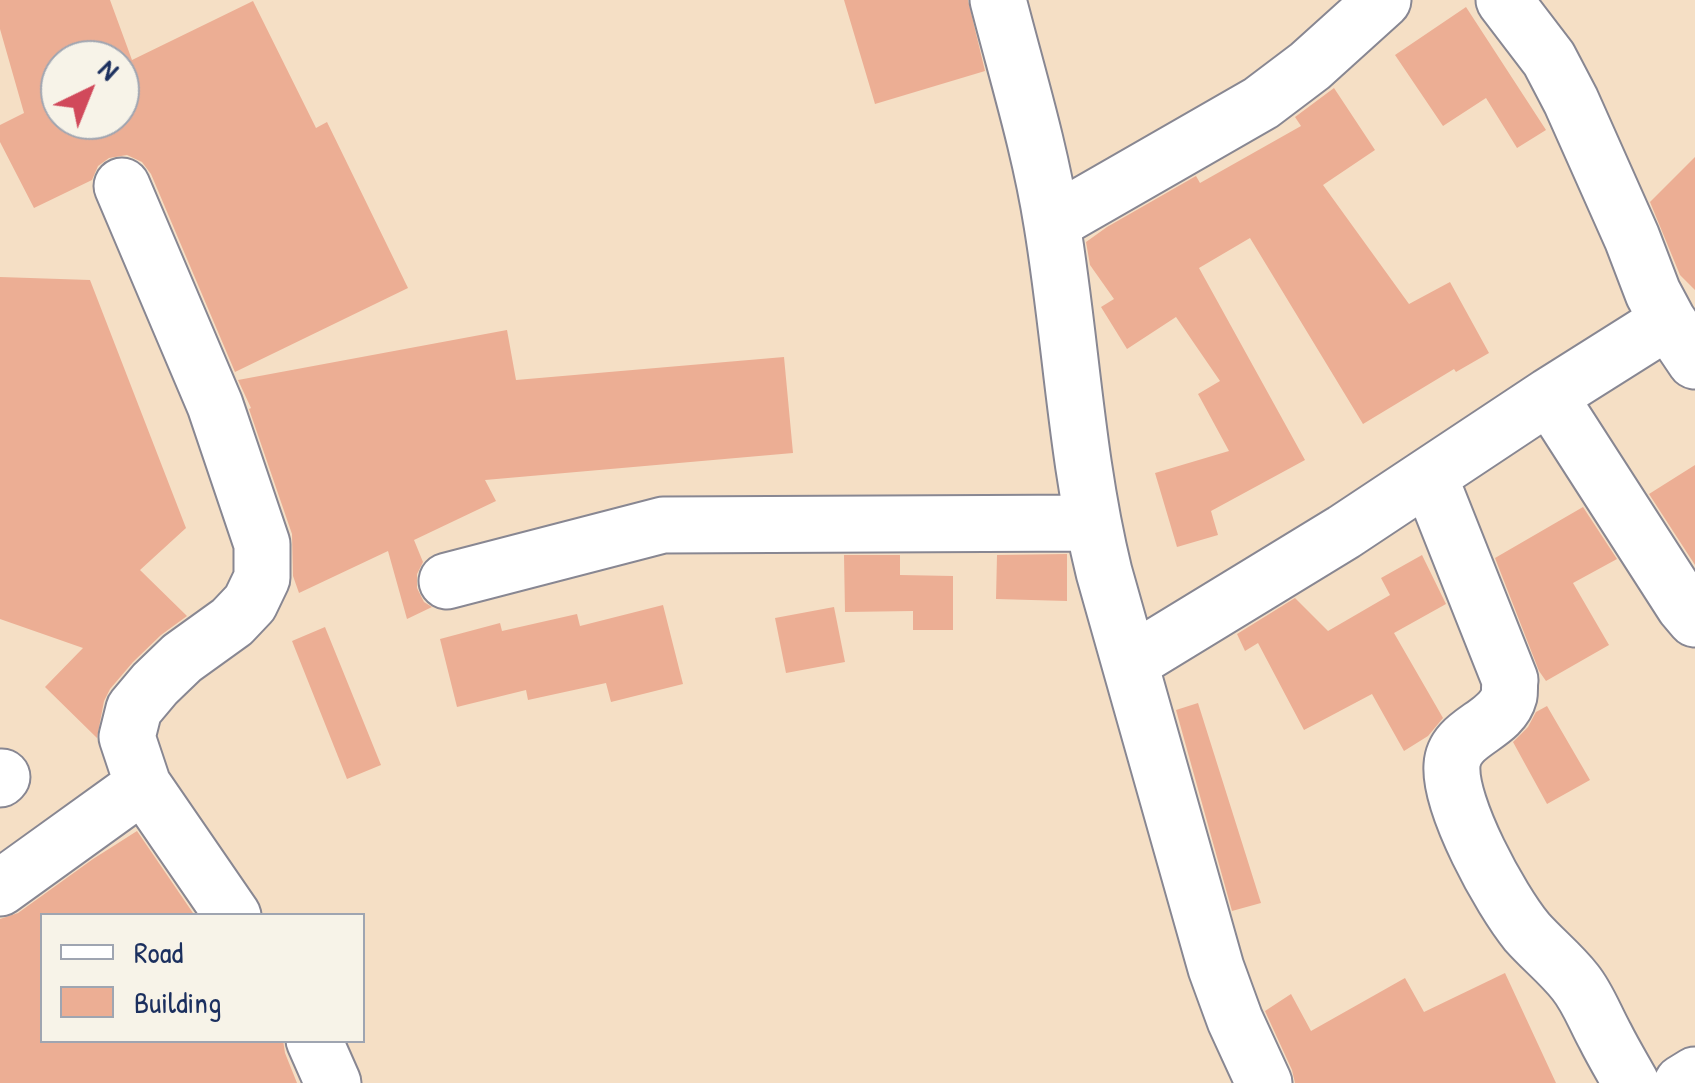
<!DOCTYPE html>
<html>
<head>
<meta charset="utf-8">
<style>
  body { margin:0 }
  #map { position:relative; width:1695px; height:1083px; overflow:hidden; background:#f5dfc5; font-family:"Patrick Hand",sans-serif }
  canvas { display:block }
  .legend { position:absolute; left:40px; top:913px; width:325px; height:130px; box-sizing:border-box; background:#f7f3e8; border:2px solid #9fa5b1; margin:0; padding:12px 18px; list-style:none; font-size:30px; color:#1b2f5e }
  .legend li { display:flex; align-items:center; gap:20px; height:50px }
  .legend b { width:50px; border:2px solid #9fa5b1 }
  .north { position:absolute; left:40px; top:40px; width:100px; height:100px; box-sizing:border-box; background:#f7f3e8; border:2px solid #9fa5b1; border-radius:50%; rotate:43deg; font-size:28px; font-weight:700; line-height:40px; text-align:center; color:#1b2f5e }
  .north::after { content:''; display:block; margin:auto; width:35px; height:45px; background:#d1495b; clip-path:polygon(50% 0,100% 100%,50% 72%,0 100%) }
</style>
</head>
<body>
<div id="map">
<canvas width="1695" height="1083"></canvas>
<ul class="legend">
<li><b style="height:12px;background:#fff"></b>Road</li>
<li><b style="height:28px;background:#ecae94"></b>Building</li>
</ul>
<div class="north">N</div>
</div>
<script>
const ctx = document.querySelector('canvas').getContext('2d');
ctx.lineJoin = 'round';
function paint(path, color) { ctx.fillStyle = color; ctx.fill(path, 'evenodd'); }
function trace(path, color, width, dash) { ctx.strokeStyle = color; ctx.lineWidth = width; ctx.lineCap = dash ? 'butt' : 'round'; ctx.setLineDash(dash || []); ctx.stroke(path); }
paint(new Path2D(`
  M 0,0 L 110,0 L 132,60 L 253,1 L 316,128 L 327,122 L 408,288 L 235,372 L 151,174 L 142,162 L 127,155 L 109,158 L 98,166 L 92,180 L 34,208 L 0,142 L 0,125 L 24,113 L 0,29 ZM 60,60 L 120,60 L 120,120 L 60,120 Z
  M 844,0 L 968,0 L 985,71 L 875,104 Z
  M 1466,7 L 1546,130 L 1517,148 L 1486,98 L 1443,126 L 1395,55 Z
  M 1334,88 L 1375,150 L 1323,185 L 1409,304 L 1450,282 L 1489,353 L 1456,372 L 1454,369 L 1363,424 L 1250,238 L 1199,268 L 1305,460 L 1211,511 L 1218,535 L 1177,547 L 1155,473 L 1229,451 L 1198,394 L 1220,381 L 1176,317 L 1127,349 L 1101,307 L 1114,299 L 1090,265 L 1086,242 L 1107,227 L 1196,176 L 1200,183 L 1301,126 L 1295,117 Z
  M 1695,157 L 1695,290 L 1680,275 L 1650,202 Z
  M 0,277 L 90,280 L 186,528 L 140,570 L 187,616 L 161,635 L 133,662 L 110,689 L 104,701 L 97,738 L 45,687 L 83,648 L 0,619 Z
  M 507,330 L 516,380 L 784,357 L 793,453 L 485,480 L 496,501 L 414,540 L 423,562 L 417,574 L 417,588 L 424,602 L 432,607 L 407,619 L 388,551 L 299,593 L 293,576 L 292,534 L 249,409 L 251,408 L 238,380 Z
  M 1695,465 L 1695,565 L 1649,494 Z
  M 1583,507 L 1617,559 L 1573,583 L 1609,645 L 1546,681 L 1539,671 L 1495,558 Z
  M 1067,554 L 1067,601 L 996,599 L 997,555 Z
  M 844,555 L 900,555 L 900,575 L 953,576 L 953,630 L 913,630 L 913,611 L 845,612 Z
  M 1422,555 L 1446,604 L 1394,633 L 1443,718 L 1428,736 L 1404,751 L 1372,694 L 1304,730 L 1258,643 L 1245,651 L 1237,634 L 1295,598 L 1328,631 L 1390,595 L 1381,578 Z
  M 663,605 L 683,684 L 611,702 L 606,683 L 528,700 L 526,690 L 457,707 L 440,639 L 500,623 L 502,631 L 577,614 L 580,626 Z
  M 834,607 L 845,662 L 786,673 L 775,618 Z
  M 325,627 L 381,765 L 347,779 L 292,641 Z
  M 1198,703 L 1261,903 L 1232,911 L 1176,710 Z
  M 1547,706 L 1590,780 L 1547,804 L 1513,742 L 1528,727 L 1536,712 Z
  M 137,831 L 195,916 L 42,916 L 42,1040 L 283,1040 L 285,1053 L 297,1083 L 0,1083 L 0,919 L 18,913 L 93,859 Z
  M 1505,973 L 1556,1083 L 1295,1083 L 1292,1070 L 1265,1011 L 1291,994 L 1311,1031 L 1405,978 L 1424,1012 Z`), '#ecae94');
const minor = new Path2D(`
  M 998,0 C 1017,74 1040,148 1052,224 C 1071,339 1076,458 1104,572 L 1216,968 L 1235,1020 L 1264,1083
  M 1504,0 L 1549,59 L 1571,101 L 1632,238 L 1653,293 L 1668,321 L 1695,361
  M 122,186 L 215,405 L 262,544 L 262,578 L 250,603 L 232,622 L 182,658 L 155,684 L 134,709 L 127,737 L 143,785 L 233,916
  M 1052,223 L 1261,103 L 1310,66 L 1383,0
  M 1549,396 L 1684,606 L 1695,619
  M 1429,476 L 1510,680 C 1509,686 1510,691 1509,696 C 1501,727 1454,731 1452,765 C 1449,806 1500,899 1527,932 C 1542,949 1561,964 1575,982 C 1588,998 1595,1018 1605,1036 C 1613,1052 1622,1067 1631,1083
  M 447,581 L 663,525 L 1092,523
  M 1131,662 L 1344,532 L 1549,396 L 1668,321
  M 0,779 L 2,777
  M 0,888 L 143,785
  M 314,1040 L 333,1083
  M 1682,1083 L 1695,1075`);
trace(minor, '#888792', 59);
trace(minor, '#fff', 55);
</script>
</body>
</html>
